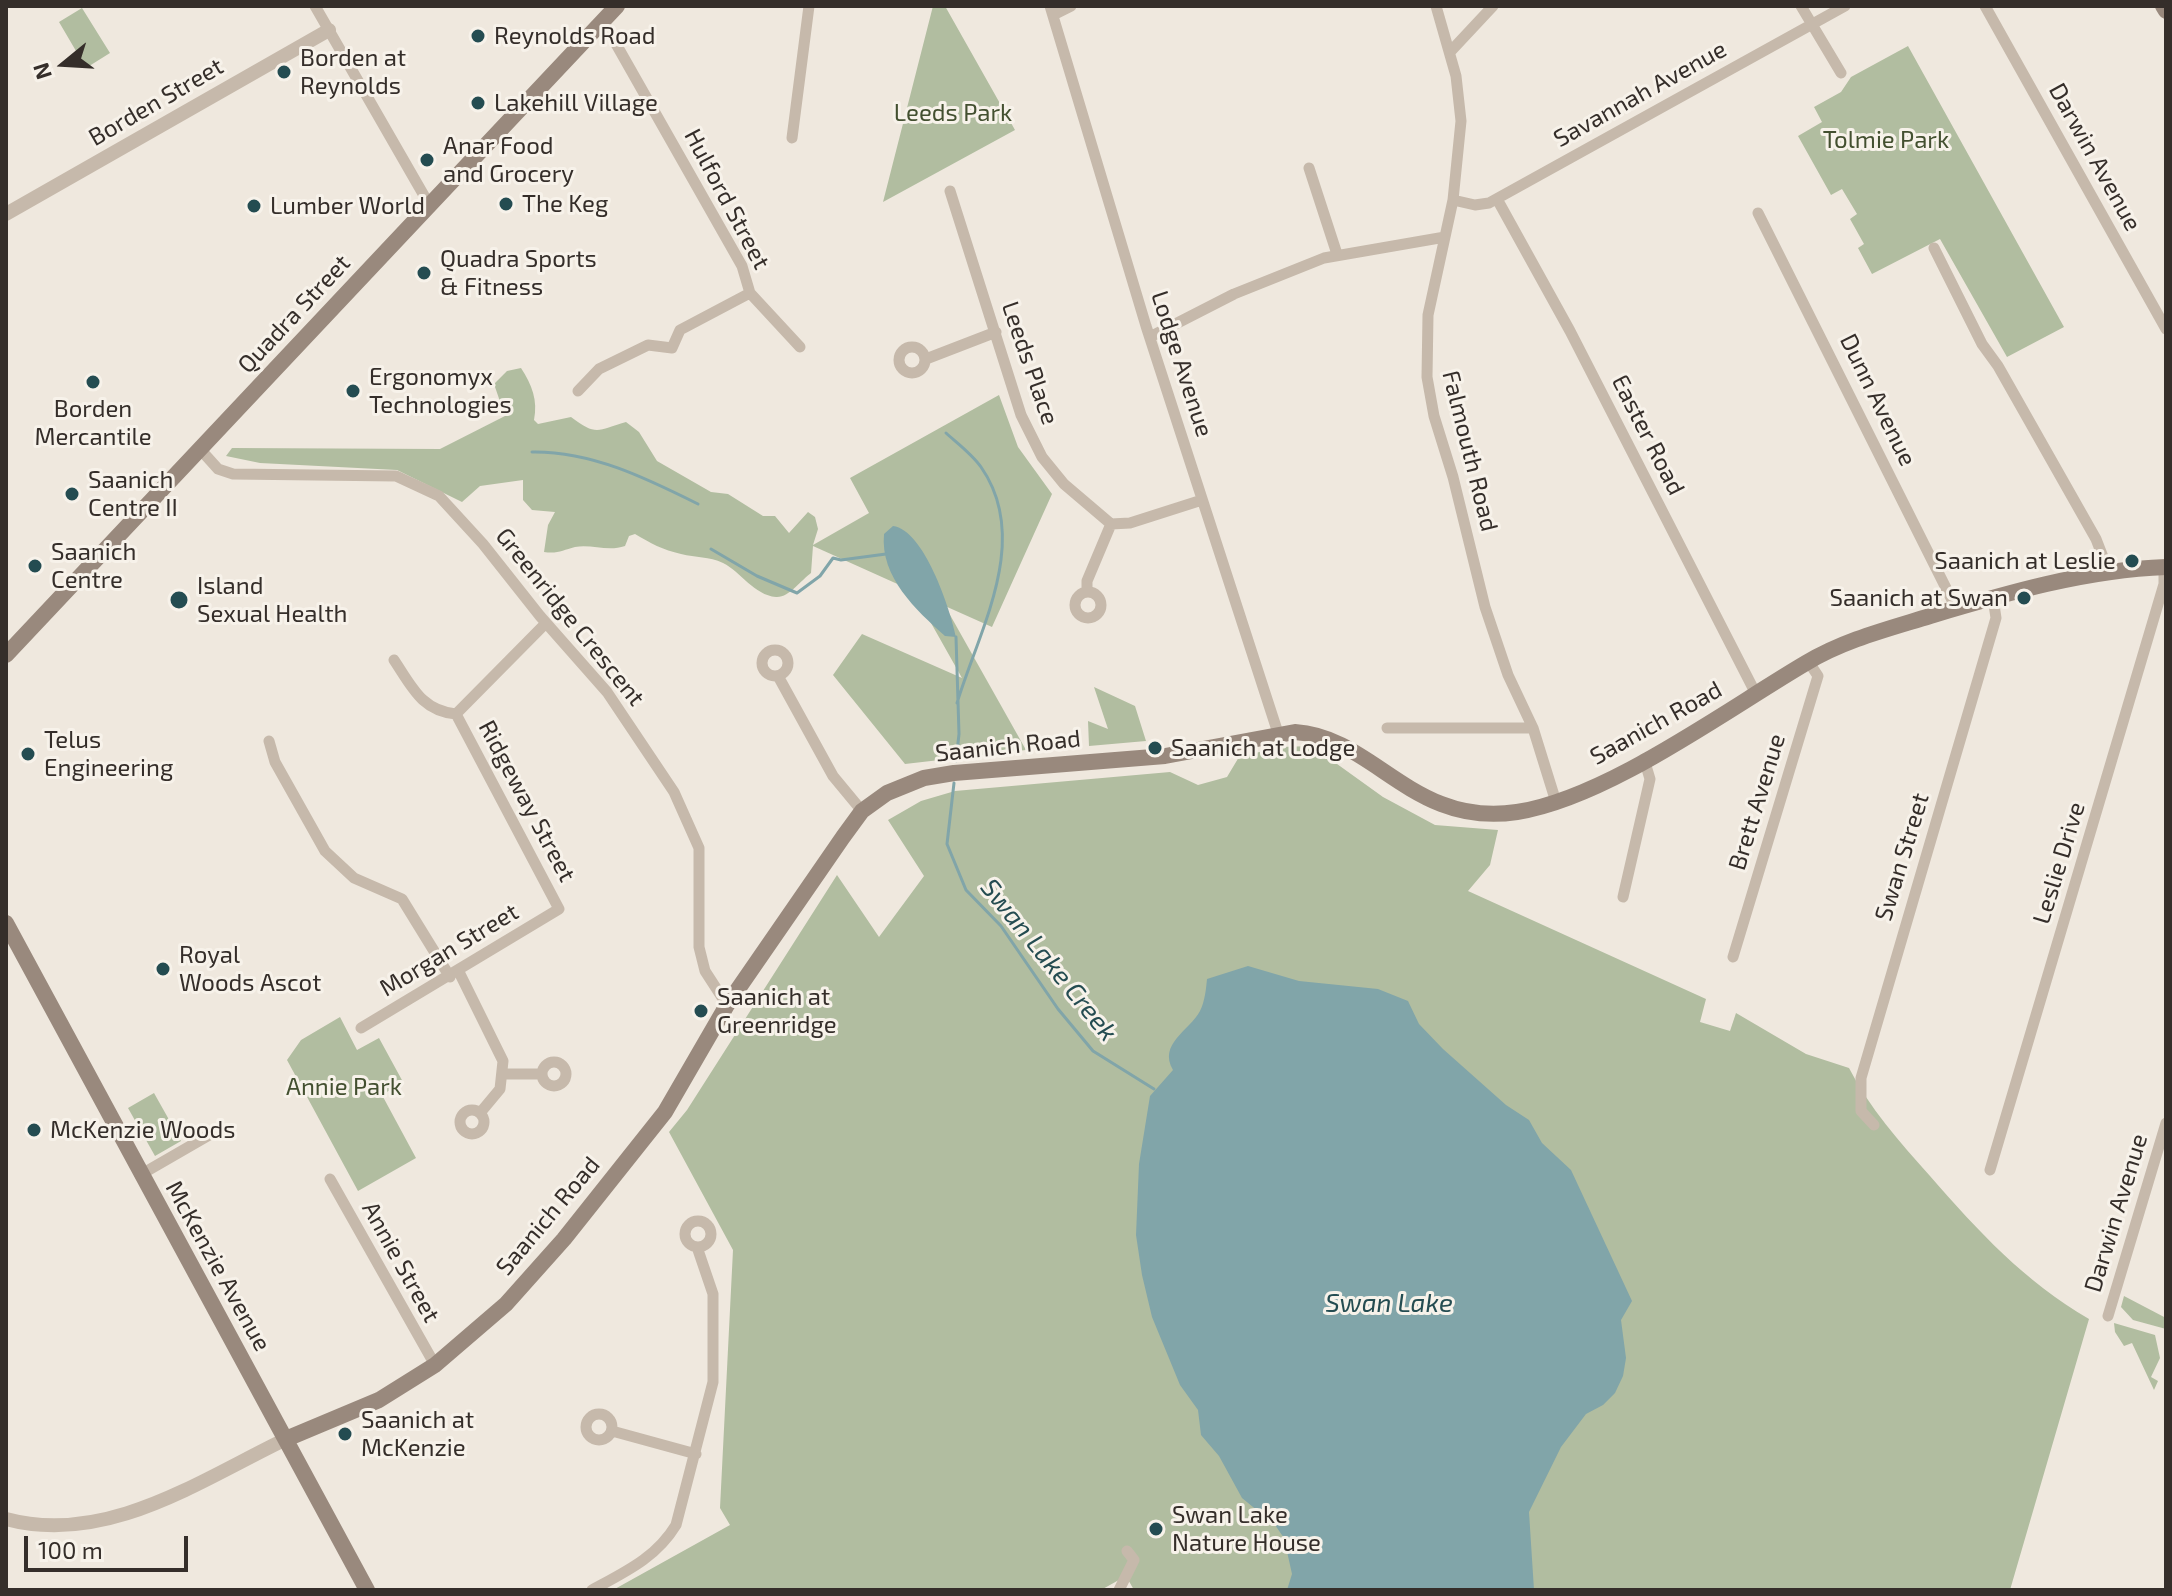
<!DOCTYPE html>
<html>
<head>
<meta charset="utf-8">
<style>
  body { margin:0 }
  #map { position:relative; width:2172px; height:1596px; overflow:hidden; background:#efe8de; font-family:"Exo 2",sans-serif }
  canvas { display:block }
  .frame { position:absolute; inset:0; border:8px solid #352e2a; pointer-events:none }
  .north { position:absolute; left:24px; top:24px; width:80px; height:80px; -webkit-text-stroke:6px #f7f2ea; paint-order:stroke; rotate:252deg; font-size:22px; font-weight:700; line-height:32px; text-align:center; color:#352e2a }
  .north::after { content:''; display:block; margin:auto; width:28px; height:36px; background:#352e2a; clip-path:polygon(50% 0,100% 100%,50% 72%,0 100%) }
  .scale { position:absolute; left:24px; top:1536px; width:164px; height:36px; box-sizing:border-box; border:4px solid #352e2a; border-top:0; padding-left:10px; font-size:24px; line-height:28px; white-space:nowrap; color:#352e2a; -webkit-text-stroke:6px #f7f2ea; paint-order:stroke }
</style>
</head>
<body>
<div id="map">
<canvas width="2172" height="1596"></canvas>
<div class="frame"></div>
<div class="north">N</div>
<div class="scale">100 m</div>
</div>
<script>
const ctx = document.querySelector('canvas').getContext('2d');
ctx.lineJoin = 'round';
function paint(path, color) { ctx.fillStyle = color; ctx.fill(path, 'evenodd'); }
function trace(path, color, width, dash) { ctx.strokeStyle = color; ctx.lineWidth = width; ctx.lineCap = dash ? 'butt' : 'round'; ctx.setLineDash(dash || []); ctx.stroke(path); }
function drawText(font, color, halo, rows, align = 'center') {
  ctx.font = font + ' "Exo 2",sans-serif'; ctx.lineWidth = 6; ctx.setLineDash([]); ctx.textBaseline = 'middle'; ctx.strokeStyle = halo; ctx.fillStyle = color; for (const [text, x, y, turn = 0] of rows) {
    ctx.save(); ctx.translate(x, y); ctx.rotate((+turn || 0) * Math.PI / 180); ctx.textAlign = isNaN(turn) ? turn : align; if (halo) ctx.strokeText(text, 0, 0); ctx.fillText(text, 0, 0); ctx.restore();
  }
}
paint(new Path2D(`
  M 933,6 L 945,6 L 1015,130 L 883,202 Z
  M 82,8 L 110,53 L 86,68 L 59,22 Z
  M 1908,46 L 2064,327 L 2007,357 L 1940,239 L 1872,274 L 1858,248 L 1864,244 L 1850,219 L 1857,214 L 1842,189 L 1831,195 L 1798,136 L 1822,122 L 1814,107 L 1841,92 L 1851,77 Z
  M 521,368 C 532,385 538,400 534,420 L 538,424 L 571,417 C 597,437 598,430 626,422 L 639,432 L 657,461 L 711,492 L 728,494 L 763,516 L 775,516 L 789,533 L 808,512 L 815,517 L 818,529 L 813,545 L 869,513 L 850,478 L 999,395 L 1018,447 L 1052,494 L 992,627 L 945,606 L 1026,750 L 905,764 L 833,675 L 862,634 L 962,678 L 913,591 L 813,546 L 811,573 C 801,580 789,598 776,597 C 754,595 741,572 723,563 C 709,556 696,558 681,554 C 663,550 650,543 635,534 L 629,536 L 625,546 C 608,552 592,544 575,547 C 563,550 558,554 544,552 L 548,525 L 555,512 L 532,510 L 523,500 L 523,480 L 480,486 L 462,502 L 397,470 L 260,463 L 226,456 L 232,448 L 440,449 L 505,416 L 494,384 L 507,371 Z
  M 1094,687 L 1135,706 L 1146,741 L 1089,746 L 1088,721 L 1108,729 Z
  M 1312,746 L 1383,797 L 1435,825 L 1498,830 L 1490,865 L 1468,891 L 1706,999 L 1700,1022 L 1730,1031 L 1736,1013 L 1806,1054 L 1849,1068 C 1870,1109 1899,1141 1930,1176 C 1979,1232 2024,1281 2089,1319 L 2010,1590 L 1134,1590 L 1126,1576 L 1101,1590 L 613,1590 L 730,1525 L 720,1508 L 733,1250 L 669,1132 L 687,1110 L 837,875 L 879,937 L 924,876 L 888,820 L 921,801 L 955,791 L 1170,772 L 1198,785 L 1227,777 L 1239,757 L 1280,747 Z
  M 340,1017 L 357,1050 L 379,1038 L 403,1082 L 382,1095 L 416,1158 L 358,1191 L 287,1060 L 301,1040 Z
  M 154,1093 L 181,1141 L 155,1156 L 128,1108 Z
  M 2124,1296 L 2166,1318 L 2166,1329 L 2133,1320 L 2121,1307 Z
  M 2114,1323 L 2155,1335 L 2160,1358 L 2151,1377 L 2158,1381 L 2154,1390 L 2132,1343 L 2124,1346 L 2115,1332 Z`), '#b1bda0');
paint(new Path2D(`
  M 893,526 C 924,530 950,608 956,637 L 945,636 C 916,610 880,577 884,534 Z
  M 1248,966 L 1299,981 L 1378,989 L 1408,1001 L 1419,1024 L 1443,1049 L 1506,1105 L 1529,1120 L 1542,1143 L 1571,1170 L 1632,1301 L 1621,1320 L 1626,1358 L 1623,1376 L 1615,1393 L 1603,1405 L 1586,1414 L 1561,1447 L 1529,1512 L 1534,1590 L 1287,1590 L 1292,1574 L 1284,1538 L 1275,1525 L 1242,1498 L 1219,1456 L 1201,1435 L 1198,1410 L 1180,1385 L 1152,1317 L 1142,1275 L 1136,1235 L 1139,1164 L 1150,1096 L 1173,1070 C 1158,1044 1189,1031 1200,1011 C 1205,1001 1206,989 1207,979 Z`), '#81a5a9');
trace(new Path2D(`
  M 946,433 C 957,443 972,454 981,467 C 1032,540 979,630 957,703
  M 532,452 C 591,451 646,478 698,504
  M 711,549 L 757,576 L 797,593 L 820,576 L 833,558 L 841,560 L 886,554
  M 956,761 L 959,734 L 956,637
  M 954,783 L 947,844 L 966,890 L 1001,926 L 1058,1009 L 1093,1051 L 1154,1089`), '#81a5a9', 3);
trace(new Path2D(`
  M 315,6 L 430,206
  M 1050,6 L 1146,326 L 1278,733
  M 1436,6 L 1456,76 L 1461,121 L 1453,200 L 1428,315 L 1427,377 L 1434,416 L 1453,477 L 1485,607 L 1508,675 L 1533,728 L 1556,802
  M 1801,6 L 1841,73
  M 1985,6 L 2166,329
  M 1053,15 L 1071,6
  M 603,21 L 742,266 L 750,293 L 800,347
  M 1450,52 L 1493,6
  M 792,138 L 809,6
  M 1309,168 L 1337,254
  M 950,191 L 1021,415 L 1042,457 L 1064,484 L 1111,524 L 1130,523 L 1202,500
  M 1497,199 L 1570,331 L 1756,694
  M 1453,200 L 1475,205 L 1489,203 L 1845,6
  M 1758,213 L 1956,608
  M 1934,248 L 1982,344 L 1998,366 L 2096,539 L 2108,570
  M 1150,337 L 1234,294 L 1324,258 L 1445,237
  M899 360a13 13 0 1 1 26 0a13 13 0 1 1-26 0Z
  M 926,359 L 996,332
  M 578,391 L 599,369 L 648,345 L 672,348 L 680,330 L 750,293
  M 200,449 L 218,469 L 233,474 L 396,476 L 439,496 L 483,544 L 540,616 L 607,692 L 674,792 L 699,848 L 699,947 L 705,971 L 727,1005
  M 1087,592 L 1087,581 L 1111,524
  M1075 605a13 13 0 1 1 26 0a13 13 0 1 1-26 0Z
  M762 663a13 13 0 1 1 26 0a13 13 0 1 1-26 0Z
  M 394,660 C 412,687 422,711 456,714
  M 778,676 L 833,776 L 862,811
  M 456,714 L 546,623
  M 1387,728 L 1533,728
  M 269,741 L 275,762 L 325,851 L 354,878 L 402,899 L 450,977
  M 1623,897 L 1650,779 L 1644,759
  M 1733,957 L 1818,676 L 1808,661
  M 459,972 L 503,1061 L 500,1089 L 480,1113
  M 361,1028 L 559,909 L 456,714
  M542 1074a12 12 0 1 1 24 0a12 12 0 1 1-24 0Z
  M 503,1074 L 542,1074
  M460 1122a12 12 0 1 1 24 0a12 12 0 1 1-24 0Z
  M 1874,1125 L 1861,1111 L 1861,1078 L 1996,618 L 1993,598
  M 1990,1170 L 2164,584 L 2164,567
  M 140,1175 L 211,1134
  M 330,1179 L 435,1365
  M685 1234a13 13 0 1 1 26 0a13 13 0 1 1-26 0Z
  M 2108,1316 L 2166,1123
  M586 1427a13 13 0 1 1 26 0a13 13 0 1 1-26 0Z
  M 612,1431 L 696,1454
  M 592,1590 C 625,1572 656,1558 676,1525 L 713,1382 L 713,1294 L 697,1247
  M 1119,1590 L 1134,1560 L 1127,1551`), '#c6b9ab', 11);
trace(new Path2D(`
  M 6,214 L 329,30
  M 6,1519 C 106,1546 199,1481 286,1439`), '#c6b9ab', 14);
trace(new Path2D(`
  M 2163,6 L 2166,11
  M 6,655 L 617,6
  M 6,923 L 367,1590
  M 286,1439 L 379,1400 L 435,1365 L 506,1304 L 564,1239 L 665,1112 L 727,1005 L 843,837 L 862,811 L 887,793 L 924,778 L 954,773 L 1165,756 L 1295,732 C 1374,737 1413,828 1517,812 C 1607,798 1726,710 1806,663 C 1844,640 1888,629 1930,616 C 2007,593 2085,570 2166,567`), '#99897d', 16);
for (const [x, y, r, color] of [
  [478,36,8,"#244c51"],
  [284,72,8,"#244c51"],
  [478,103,8,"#244c51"],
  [427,160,8,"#244c51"],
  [506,204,8,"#244c51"],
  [254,206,8,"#244c51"],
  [424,273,8,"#244c51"],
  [93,382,8,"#244c51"],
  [353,391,8,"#244c51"],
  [72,494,8,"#244c51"],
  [2132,561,8,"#244c51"],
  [35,566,8,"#244c51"],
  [2024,598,8,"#244c51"],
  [179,600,10,"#244c51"],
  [1155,748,8,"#244c51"],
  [28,754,8,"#244c51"],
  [163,969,8,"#244c51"],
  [701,1011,8,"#244c51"],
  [34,1130,8,"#244c51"],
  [345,1434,8,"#244c51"],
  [1156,1529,8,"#244c51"]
]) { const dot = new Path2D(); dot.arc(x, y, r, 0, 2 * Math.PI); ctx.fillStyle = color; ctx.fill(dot); trace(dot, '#f7f2ea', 3); }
drawText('24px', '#352e2a', '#f7f2ea', [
  ["Reynolds Road",494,36],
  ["Borden at",300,58],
  ["Reynolds",300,86],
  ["Lakehill Village",494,103],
  ["Anar Food",443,146],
  ["and Grocery",443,174],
  ["The Keg",522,204],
  ["Lumber World",270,206],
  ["Quadra Sports",440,259],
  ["& Fitness",440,287],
  ["Ergonomyx",369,377],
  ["Technologies",369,405],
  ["Borden",93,409,"center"],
  ["Mercantile",93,437,"center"],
  ["Saanich",88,480],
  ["Centre II",88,508],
  ["Saanich",51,552],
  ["Centre",51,580],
  ["Saanich at Leslie",2116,561,"right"],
  ["Island",197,586],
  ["Sexual Health",197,614],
  ["Saanich at Swan",2008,598,"right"],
  ["Telus",44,740],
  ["Engineering",44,768],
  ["Saanich at Lodge",1171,748],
  ["Royal",179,955],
  ["Woods Ascot",179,983],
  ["Saanich at",717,997],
  ["Greenridge",717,1025],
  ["McKenzie Woods",50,1130],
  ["Saanich at",361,1420],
  ["McKenzie",361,1448],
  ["Swan Lake",1172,1515],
  ["Nature House",1172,1543]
], 'left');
drawText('24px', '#352e2a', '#f7f2ea', [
  ["Savannah Avenue",1640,94,-29],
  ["Borden Street",156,102,-30],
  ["Darwin Avenue",2095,157,61],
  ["Hulford Street",727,199,62],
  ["Quadra Street",294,314,-47],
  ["Leeds Place",1030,363,71],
  ["Lodge Avenue",1182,364,72],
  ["Dunn Avenue",1878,400,64],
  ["Easter Road",1648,435,63],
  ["Falmouth Road",1470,451,76],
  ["Greenridge Crescent",570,617,51],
  ["Saanich Road",1656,723,-29],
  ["Saanich Road",1008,746,-6],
  ["Ridgeway Street",527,801,62],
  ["Brett Avenue",1757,802,-73],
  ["Swan Street",1902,857,-73],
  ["Leslie Drive",2059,863,-73],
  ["Morgan Street",449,950,-31],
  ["Darwin Avenue",2116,1213,-73],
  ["Saanich Road",548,1216,-50],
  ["Annie Street",401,1262,61],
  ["McKenzie Avenue",218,1266,61]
]);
drawText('24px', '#435030', '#f7f2ea', [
  ["Leeds Park",953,113],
  ["Tolmie Park",1886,140],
  ["Annie Park",344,1087]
]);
drawText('italic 26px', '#244c51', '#f7f2ea', [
  ["Swan Lake Creek",1049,960,51],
  ["Swan Lake",1389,1303]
]);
</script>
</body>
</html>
